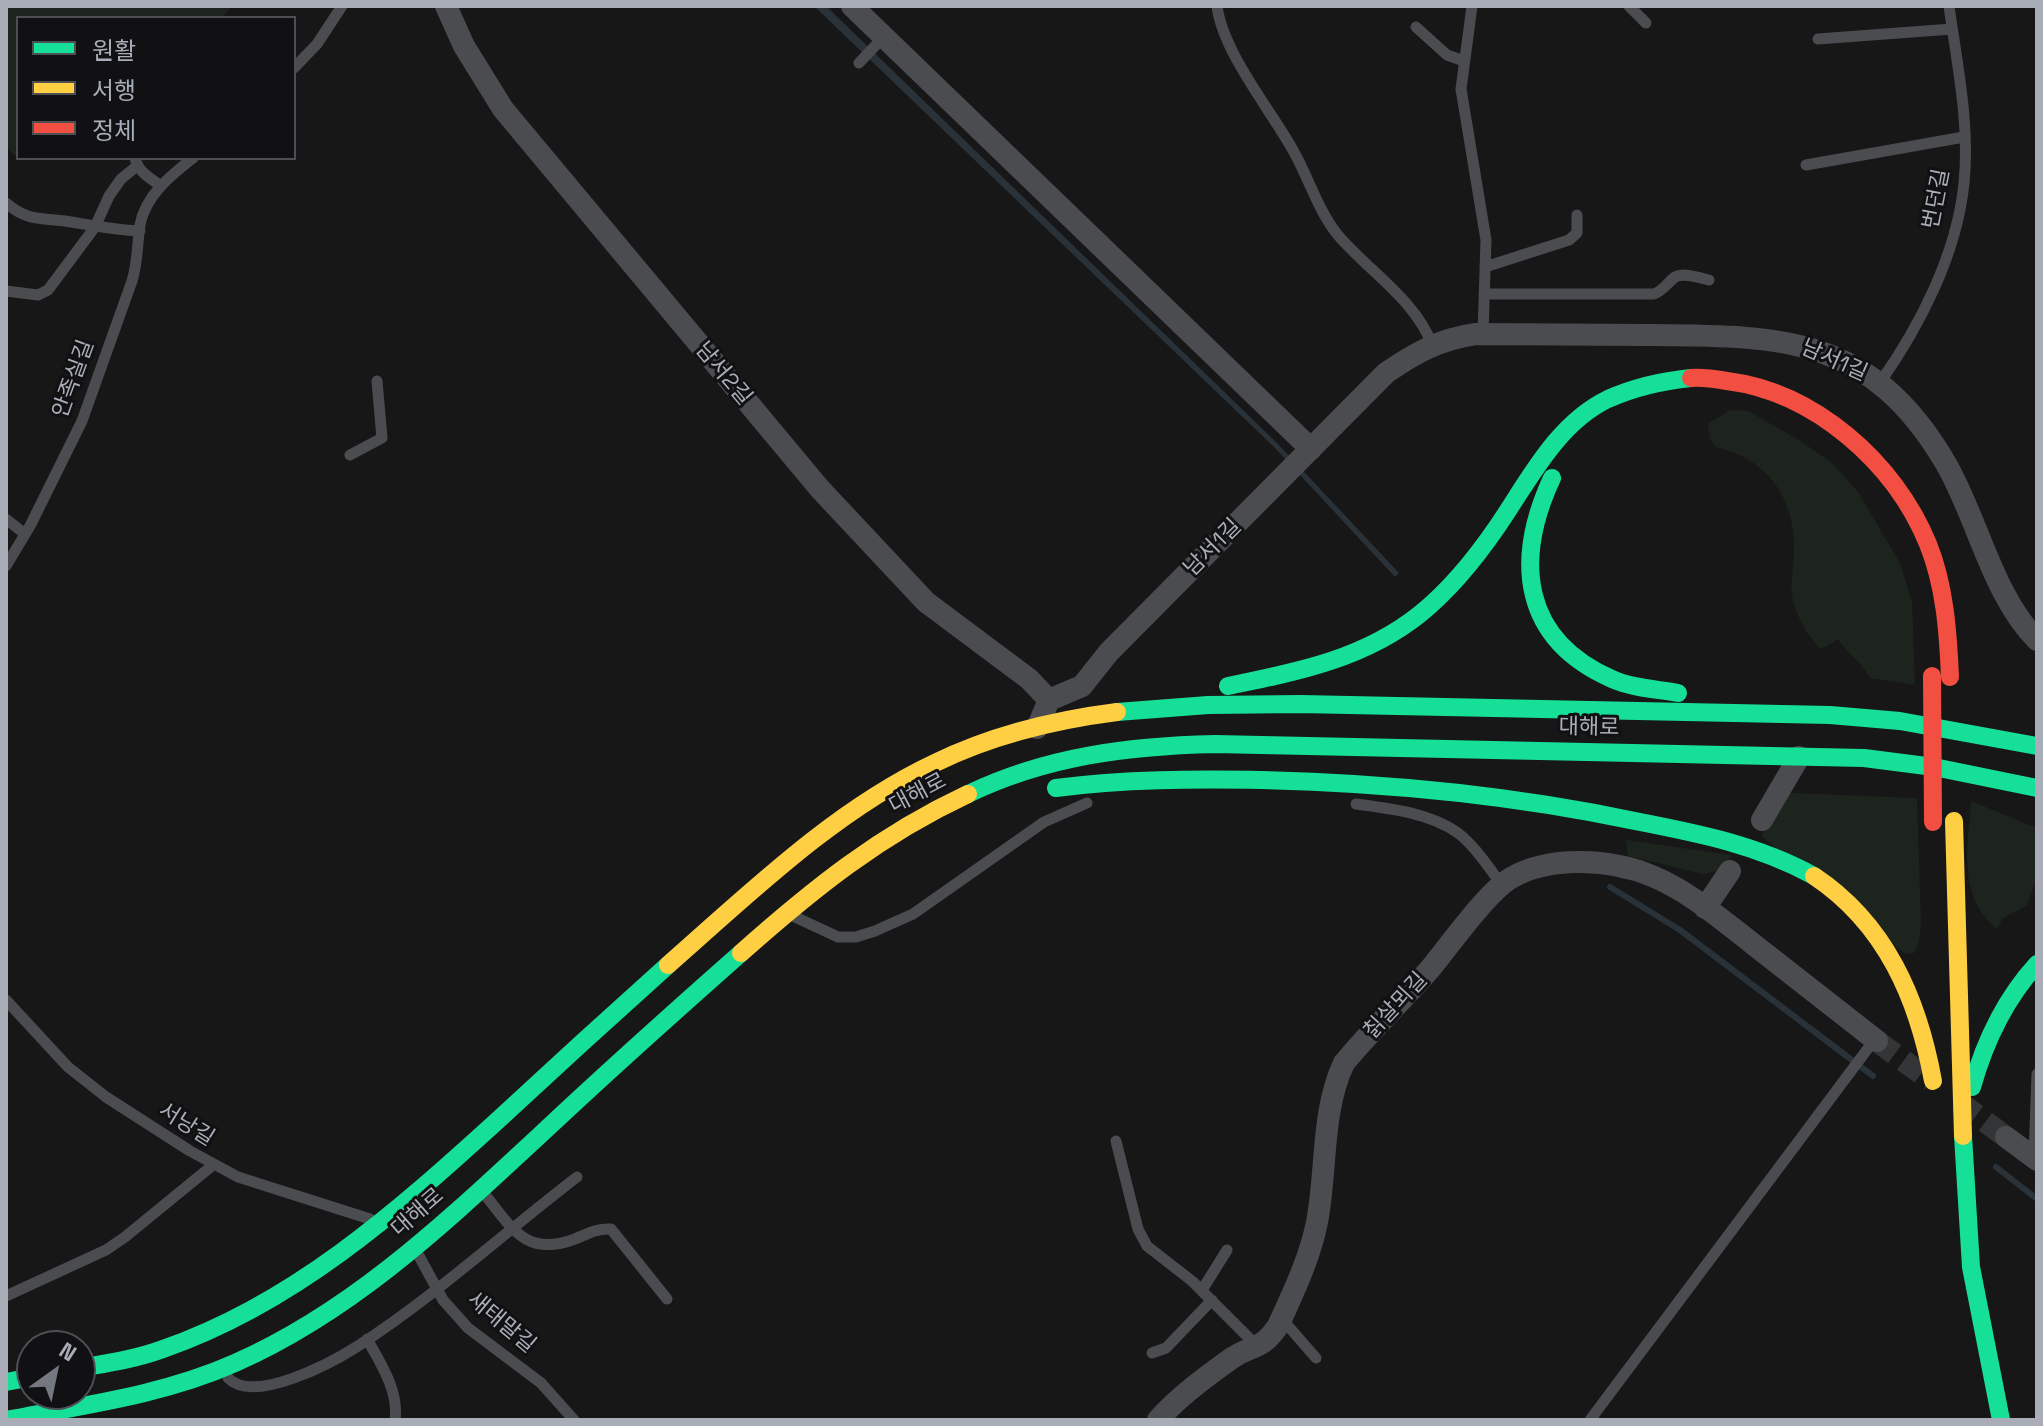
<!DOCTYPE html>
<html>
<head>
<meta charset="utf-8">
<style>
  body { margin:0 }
  #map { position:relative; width:2043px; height:1426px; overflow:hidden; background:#171717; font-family:"Space Grotesk","Noto Sans KR",sans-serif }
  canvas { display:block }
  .frame { position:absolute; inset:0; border:8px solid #a8adb8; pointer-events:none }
  .legend { position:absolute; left:16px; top:16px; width:280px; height:144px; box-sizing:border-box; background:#111113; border:2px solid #4d4f55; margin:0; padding:10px 14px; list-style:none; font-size:24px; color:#a8adb8 }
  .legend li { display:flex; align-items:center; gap:16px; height:40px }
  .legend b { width:40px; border:2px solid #4d4f55 }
  .north { position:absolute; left:16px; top:1330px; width:80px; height:80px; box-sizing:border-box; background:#111113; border:2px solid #4d4f55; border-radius:50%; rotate:33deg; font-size:22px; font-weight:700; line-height:32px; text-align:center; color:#a8adb8 }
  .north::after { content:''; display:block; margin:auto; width:28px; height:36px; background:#757880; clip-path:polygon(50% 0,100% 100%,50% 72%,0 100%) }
</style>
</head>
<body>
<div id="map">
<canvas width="2043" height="1426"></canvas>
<div class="frame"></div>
<ul class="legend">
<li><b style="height:10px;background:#16e098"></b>원활</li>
<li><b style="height:10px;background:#ffcf43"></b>서행</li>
<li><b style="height:10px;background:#f24e42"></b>정체</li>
</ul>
<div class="north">N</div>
</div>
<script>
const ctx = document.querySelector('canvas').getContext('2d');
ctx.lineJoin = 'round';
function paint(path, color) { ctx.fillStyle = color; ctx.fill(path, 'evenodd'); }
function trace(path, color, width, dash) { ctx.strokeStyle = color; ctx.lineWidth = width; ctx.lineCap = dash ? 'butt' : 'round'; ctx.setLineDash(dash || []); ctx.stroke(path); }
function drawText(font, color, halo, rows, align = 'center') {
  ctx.font = font + ' "Space Grotesk","Noto Sans KR",sans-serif'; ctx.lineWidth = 6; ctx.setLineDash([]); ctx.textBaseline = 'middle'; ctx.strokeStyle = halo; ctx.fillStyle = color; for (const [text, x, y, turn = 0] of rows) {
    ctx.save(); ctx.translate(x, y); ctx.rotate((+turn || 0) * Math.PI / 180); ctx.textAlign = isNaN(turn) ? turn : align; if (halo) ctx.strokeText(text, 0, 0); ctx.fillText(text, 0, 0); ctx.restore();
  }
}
paint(new Path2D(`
  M 6,6 L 233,6 L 220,18 L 18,18 L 18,158 L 6,148 Z
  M 1730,410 L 1748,411 L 1799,440 L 1832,463 L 1858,492 L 1900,563 L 1912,602 L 1915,685 L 1870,678 C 1862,662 1848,655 1838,639 L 1821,649 C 1807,635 1799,621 1793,601 C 1789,584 1795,563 1794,545 C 1793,494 1765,458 1715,447 L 1710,439 L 1708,424 Z
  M 1789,793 L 1917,798 L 1921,922 L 1919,942 L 1914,953 L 1905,954 L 1761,836 Z
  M 1971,801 L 2037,828 L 2037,878 L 2027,905 L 2002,919 L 1997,930 C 1992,924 1984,917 1980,910 C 1960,879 1969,835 1971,801 Z
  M 1626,840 L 1732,855 L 1725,869 L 1703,874 L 1628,856 Z`), '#1d241e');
paint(new Path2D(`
  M 814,6 L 826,6 L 1277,443 L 1399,573 L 1395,577 L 1274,447 Z`), '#2a3239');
trace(new Path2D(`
  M 1610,887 L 1680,930 L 1873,1076
  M 1996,1167 L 2037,1199`), '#2a3239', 6);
trace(new Path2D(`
  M 1877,1041 L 1931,1081
  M 1959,1102 L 2006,1137`), '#343537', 22, [22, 11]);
trace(new Path2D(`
  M 1217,6 C 1223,53 1271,110 1294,152 C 1309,179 1318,210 1337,234 C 1367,270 1416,300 1432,345
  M 1472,6 L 1461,89 L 1486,240 L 1483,334
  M 1629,6 L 1646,23
  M 1416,27 L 1447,55 L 1464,61
  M 1818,39 L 1952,29
  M 859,63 L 876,45
  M 294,68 L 317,44 L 342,6
  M 135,158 C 138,172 150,178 161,186
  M 1806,165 L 1964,137
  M 6,203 C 27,221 40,218 65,221 C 90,225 114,230 140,231
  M 1485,267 L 1569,240 L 1577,233 L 1577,215
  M 6,291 L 38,295 L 48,290 L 95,227 L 109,196 L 121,179 L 137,166
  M 1484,294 L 1654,294 C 1664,290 1667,283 1675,277 C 1684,272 1700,278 1709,280
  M 1879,384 C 1920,326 1957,254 1964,183 C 1970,124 1957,64 1949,6
  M 350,455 L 382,438 L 377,381
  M 6,519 L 25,534
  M 6,566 L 30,526 L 82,421 L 132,281 C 138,262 137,244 140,225 C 145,196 171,175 193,158
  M 1356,804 C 1388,808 1430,813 1458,833 C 1475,846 1489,868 1502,885
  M 795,917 L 838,937 L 856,937 L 875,931 L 913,914 L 1044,822 L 1087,803
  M 6,1000 L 68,1067 L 106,1097 L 190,1151 L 238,1177 L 370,1219
  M 1116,1141 L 1138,1229 L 1147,1246 L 1192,1281 L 1258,1347
  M 2034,1157 L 2037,1074
  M 486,1196 C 513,1230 527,1257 575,1239 C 587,1234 598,1228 611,1229 L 667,1299
  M 419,1256 L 443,1300 L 468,1328 L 541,1383 L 574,1420
  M 1202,1290 L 1227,1250
  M 6,1296 L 106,1250 L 125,1237 L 213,1165
  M 1282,1319 L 1316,1358
  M 367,1339 C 381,1364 399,1391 395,1420
  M 1152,1353 L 1166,1348 L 1212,1300
  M 228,1378 C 254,1405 333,1362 358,1346 C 435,1296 504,1233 577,1177
  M 1590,1420 L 1875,1039`), '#4b4c50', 11);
trace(new Path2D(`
  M 446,6 L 464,46 L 503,109 L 820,489 L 926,602 L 1029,679 L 1049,700
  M 852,6 L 1311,449
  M 1037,728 L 1049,700 L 1082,686 L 1109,652 L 1386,373 C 1415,353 1440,339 1476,334 C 1532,334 1589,335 1646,335 C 1781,336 1869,334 1945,462 C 1977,516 1992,595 2037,640
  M 1762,820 L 1799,757
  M 1705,908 L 1730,871
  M 2006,1137 L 2037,1160
  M 1158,1420 C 1178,1397 1207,1376 1232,1358 C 1253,1344 1261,1351 1278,1326 C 1293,1293 1310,1258 1317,1222 C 1327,1171 1321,1111 1344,1063 C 1371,1030 1402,1001 1430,969 C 1449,946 1487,892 1511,878 C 1550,855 1612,859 1652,876 C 1689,891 1722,920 1753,944 C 1794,976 1836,1009 1877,1041`), '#4b4c50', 22);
trace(new Path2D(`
  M 1552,478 C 1514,560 1521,639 1612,679 C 1632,688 1656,689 1678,693
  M 1228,686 C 1297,672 1364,659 1420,614 C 1451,589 1475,559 1497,527 C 1528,482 1556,424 1608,399 C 1635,387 1661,381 1691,378
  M 1117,712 L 1208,705 L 1301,704 L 1830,715 L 1900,721 L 2037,746
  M 1056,788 C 1125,779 1193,779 1262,780 C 1387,783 1512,795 1635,821 C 1697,833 1758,845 1814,876
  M 968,794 C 1047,756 1129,746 1215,744 L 1864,758 L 1934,767 L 2037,788
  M 1972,1087 C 1985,1041 2004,1000 2037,964
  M 1963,1136 L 1971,1267 L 2001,1420
  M 80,1368 C 108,1363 136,1359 163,1349 C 293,1304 397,1212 497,1121 C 553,1069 610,1017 668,965
  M 6,1382 L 32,1377
  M 7,1420 C 84,1405 163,1395 235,1363 C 353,1311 446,1222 539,1136 C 605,1074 673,1013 741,953`), '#16e098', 18);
trace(new Path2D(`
  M 1954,821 L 1963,1136
  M 1814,876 C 1886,924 1918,999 1933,1081
  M 741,953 C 813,889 880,835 968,794
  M 668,965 C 750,893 835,810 935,763 C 992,735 1054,720 1117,712`), '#ffcf43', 18);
trace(new Path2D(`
  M 1691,378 C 1703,377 1715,379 1727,381 C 1815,392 1895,463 1928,544 C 1945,586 1948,632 1950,677`), '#f24e42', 18);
trace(new Path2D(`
  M 1932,676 L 1933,822`), '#f24e42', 18);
drawText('22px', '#a8adb8', '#111113', [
  ["번던길",1937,199,-79],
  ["남서1길",1834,361,24],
  ["남서2길",723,374,50],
  ["안족실길",74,379,-70],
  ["남서1길",1213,548,-45],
  ["대해로",1589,728,1],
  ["대해로",918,794,-28],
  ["칡살뫼길",1396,1006,-47],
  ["서낭길",186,1125,32],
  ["대해로",418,1213,-41],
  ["새태말길",501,1323,40]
]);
</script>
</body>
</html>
